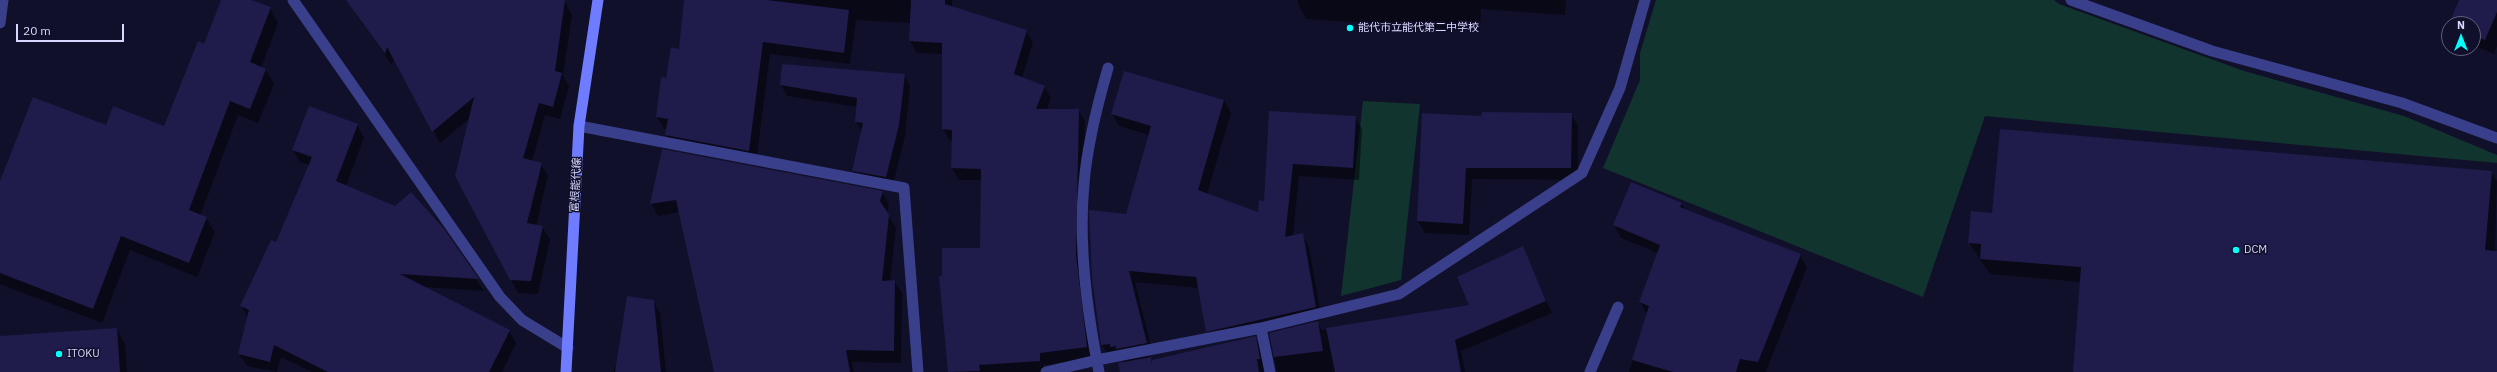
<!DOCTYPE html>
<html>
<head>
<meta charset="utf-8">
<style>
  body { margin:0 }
  #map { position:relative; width:2497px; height:372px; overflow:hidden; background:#11102a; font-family:"IBM Plex Sans",sans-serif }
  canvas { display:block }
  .north { position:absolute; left:2441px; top:16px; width:40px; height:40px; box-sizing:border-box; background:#11102a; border:1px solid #61607f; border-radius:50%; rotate:0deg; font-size:11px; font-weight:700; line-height:16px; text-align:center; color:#d8d8ff }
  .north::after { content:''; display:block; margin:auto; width:14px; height:18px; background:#04fffc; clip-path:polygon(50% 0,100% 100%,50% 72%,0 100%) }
  .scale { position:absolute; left:16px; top:24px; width:108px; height:18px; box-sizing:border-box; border:2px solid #d8d8ff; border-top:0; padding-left:5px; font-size:12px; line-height:14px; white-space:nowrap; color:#d8d8ff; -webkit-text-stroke:3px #11102a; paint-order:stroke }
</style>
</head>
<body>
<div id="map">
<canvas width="2497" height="372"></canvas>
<div class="north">N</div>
<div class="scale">20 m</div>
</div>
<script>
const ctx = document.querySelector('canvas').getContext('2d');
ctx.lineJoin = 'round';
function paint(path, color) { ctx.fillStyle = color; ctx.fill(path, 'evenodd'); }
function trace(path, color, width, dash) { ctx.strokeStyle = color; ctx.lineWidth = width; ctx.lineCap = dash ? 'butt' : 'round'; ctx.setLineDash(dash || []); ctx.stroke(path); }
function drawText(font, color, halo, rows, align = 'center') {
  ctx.font = font + ' "IBM Plex Sans","Noto Sans JP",sans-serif'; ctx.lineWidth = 3; ctx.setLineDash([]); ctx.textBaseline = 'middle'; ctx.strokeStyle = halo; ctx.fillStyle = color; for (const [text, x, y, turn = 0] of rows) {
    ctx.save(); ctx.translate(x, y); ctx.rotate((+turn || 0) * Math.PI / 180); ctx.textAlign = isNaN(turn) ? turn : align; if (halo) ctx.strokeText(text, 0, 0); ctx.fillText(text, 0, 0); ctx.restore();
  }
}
paint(new Path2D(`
  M 1656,0 L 2054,0 L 2059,4 L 2244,71 L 2404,116 L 2497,155 L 2497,163 L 1985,116 L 1923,297 L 1603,168 L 1640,80 L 1640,53 Z
  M 1363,101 L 1420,104 L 1401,280 L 1341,296 Z`), '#12342f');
paint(new Path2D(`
  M 222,0 L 248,0 L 270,8 L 278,23 L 261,68 L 266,70 L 274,84 L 258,123 L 238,115 L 200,216 L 206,218 L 215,232 L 197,277 L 130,250 L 102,323 L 0,284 L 0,184 L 106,126 L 164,127 L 205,45 Z
  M 351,0 L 549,0 L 565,2 L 572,15 L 563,76 L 569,86 L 560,119 L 545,115 L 532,162 L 541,164 L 548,176 L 536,226 L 542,227 L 550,239 L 538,294 L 518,293 L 511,280 L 470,118 L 440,143 L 394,58 L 392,65 L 357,16 L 350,4 Z
  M 685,0 L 952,0 L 952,8 L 1026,31 L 1033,42 L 1022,78 L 1044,87 L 1051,98 L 1047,110 L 1078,110 L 1085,121 L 1082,267 L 1093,359 L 1043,365 L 1044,372 L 949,372 L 940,277 L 981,249 L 982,180 L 959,180 L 952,168 L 953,141 L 950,141 L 943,129 L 943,54 L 917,53 L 910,41 L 911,23 L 856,20 L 850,64 L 770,54 L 756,163 L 672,147 L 666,135 L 667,129 L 664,129 L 657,117 L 667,79 L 680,50 Z
  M 1298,0 L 1566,0 L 1565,15 L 1481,9 L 1480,31 L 1306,19 L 1298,4 Z
  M 2460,0 L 2497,0 L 2497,46 L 2494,54 L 2473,45 L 2473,24 L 2450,24 Z
  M 904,75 L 910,86 L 905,136 L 892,188 L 859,182 L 853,171 L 862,132 L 856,122 L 857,107 L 787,96 L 781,85 Z
  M 1224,100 L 1231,113 L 1207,194 L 1258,213 L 1265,202 L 1270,112 L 1355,117 L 1362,129 L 1359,180 L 1299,176 L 1293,236 L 1302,234 L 1309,247 L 1322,320 L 1317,321 L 1322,330 L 1471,306 L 1522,247 L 1552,313 L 1461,351 L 1465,372 L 1277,372 L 1270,334 L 1314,323 L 1313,321 L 1214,343 L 1207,331 L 1199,288 L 1135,282 L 1153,355 L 1149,356 L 1152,361 L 1255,337 L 1262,349 L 1267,372 L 1121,372 L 1125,363 L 1122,358 L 1109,357 L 1102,345 L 1091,254 L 1090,211 L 1127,215 L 1149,135 L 1119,126 L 1112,114 Z
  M 1571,114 L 1578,126 L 1578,180 L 1472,179 L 1469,235 L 1425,233 L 1418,221 L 1482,117 Z
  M 357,125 L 364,138 L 346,186 L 443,229 L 484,291 L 424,287 L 509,331 L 516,343 L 502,372 L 312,372 L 281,357 L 277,372 L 247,366 L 239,354 L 248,317 L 241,306 L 277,244 L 310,165 L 300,162 L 293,150 Z
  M 662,150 L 882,192 L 889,204 L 887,213 L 896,228 L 890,281 L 894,281 L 902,293 L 901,363 L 852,362 L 854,372 L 715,372 L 679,212 L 658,216 L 651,204 Z
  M 2491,172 L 2497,181 L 2495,251 L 2497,252 L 2497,372 L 2074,372 L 2081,282 L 1990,274 L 1969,243 L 1993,214 Z
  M 1632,183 L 1681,203 L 1685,209 L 1800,255 L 1807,267 L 1766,372 L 1629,372 L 1647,315 L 1640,302 L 1658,253 L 1621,238 L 1614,225 Z
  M 653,301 L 660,313 L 666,372 L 614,372 L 615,366 L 617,366 Z
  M 117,329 L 125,344 L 127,372 L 0,372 L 0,337 Z`), '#0007');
paint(new Path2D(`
  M 221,0 L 251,0 L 271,7 L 250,62 L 266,69 L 250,109 L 230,101 L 189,210 L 207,217 L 189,263 L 121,236 L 93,309 L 0,273 L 0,181 L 33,97 L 106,125 L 113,106 L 164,126 L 198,41 L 204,44 Z
  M 346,0 L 565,0 L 555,71 L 562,73 L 553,107 L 539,103 L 523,158 L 542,163 L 527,223 L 543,226 L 531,281 L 510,280 L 455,176 L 474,97 L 432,132 L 387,47 L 385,54 Z
  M 684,0 L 767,0 L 849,10 L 844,53 L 763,42 L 749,151 L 665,135 L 668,119 L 656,117 L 661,77 L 666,78 L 671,47 L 679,49 Z
  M 911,0 L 945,0 L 945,4 L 1027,30 L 1014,74 L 1045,86 L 1036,109 L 1079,109 L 1076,255 L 1087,347 L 1040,353 L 1040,361 L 979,365 L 980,371 L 948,372 L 939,276 L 942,276 L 942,248 L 980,248 L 981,169 L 951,168 L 952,130 L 942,129 L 942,43 L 909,41 Z
  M 2459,0 L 2497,0 L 2497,12 L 2485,40 L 2473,35 L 2473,24 L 2449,24 Z
  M 782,64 L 905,74 L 899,125 L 886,177 L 852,171 L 863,123 L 855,122 L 857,98 L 780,85 Z
  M 1124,71 L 1224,100 L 1198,190 L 1258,212 L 1259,200 L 1264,201 L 1269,111 L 1356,116 L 1353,168 L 1293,164 L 1285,237 L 1303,233 L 1316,307 L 1206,332 L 1196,277 L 1129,271 L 1147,343 L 1116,349 L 1116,346 L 1110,347 L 1110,344 L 1101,345 L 1092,278 L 1089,210 L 1126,214 L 1151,126 L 1111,114 Z
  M 309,106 L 358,124 L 336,181 L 395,206 L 411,192 L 444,229 L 479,279 L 400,274 L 510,330 L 489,372 L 328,372 L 274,345 L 270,362 L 238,354 L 249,310 L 240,306 L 271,240 L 276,242 L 312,157 L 292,150 Z
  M 1482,112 L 1572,113 L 1571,168 L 1466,168 L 1463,224 L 1417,221 L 1422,113 L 1481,116 Z
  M 2000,129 L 2492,171 L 2485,250 L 2497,251 L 2497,372 L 2073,372 L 2081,267 L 1980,259 L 1981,244 L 1968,243 L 1971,211 L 1992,213 Z
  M 662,149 L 883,191 L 880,201 L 889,215 L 882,281 L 895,280 L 894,351 L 846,350 L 850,372 L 714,372 L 676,200 L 650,204 Z
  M 1631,182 L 1682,203 L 1680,207 L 1801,254 L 1758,362 L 1740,359 L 1736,372 L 1673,372 L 1632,360 L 1649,306 L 1639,302 L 1660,245 L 1613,225 Z
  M 1523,246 L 1546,301 L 1455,340 L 1461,372 L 1335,372 L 1326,328 L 1469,305 L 1457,277 Z
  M 627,296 L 654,300 L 661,372 L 615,372 Z
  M 1318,321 L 1323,351 L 1274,357 L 1269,333 Z
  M 117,328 L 120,372 L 0,372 L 0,336 Z
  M 1256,336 L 1260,359 L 1257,359 L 1259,372 L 1120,372 L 1118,363 L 1151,357 L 1152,364 L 1152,360 Z`), '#1f1b4b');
trace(new Path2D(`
  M 2071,0 L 2212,51 L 2402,103 L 2497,138`), '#393f8a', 11);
trace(new Path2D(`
  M 293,0 L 500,297 L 522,320 L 568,348
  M 0,23 L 3,0
  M 579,126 L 904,188 L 918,372
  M 1261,328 L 1270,372
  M 1046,372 L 1097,360 L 1261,328 L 1399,294 L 1582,173 L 1620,88 L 1645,0
  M 1099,372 C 1087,312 1078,245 1084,184 C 1087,145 1097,106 1108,68
  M 1590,372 L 1618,307`), '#393f8a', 11);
trace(new Path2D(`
  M 566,372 L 579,126 L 598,0`), '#6f7cff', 11);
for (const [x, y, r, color] of [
  [1350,28,4,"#04fffc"],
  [2236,250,4,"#04fffc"],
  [59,354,4,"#04fffc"]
]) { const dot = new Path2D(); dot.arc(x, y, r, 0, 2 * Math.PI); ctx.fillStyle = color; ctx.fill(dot); trace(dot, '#11102a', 1.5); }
drawText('11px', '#d8d8ff', '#11102a', [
  ["能代市立能代第二中学校",1358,28],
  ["DCM",2244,250],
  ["ITOKU",67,354]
], 'left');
drawText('11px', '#d8d8ff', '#11102a', [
  ["富根能代線",576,185,-87]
]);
</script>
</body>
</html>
